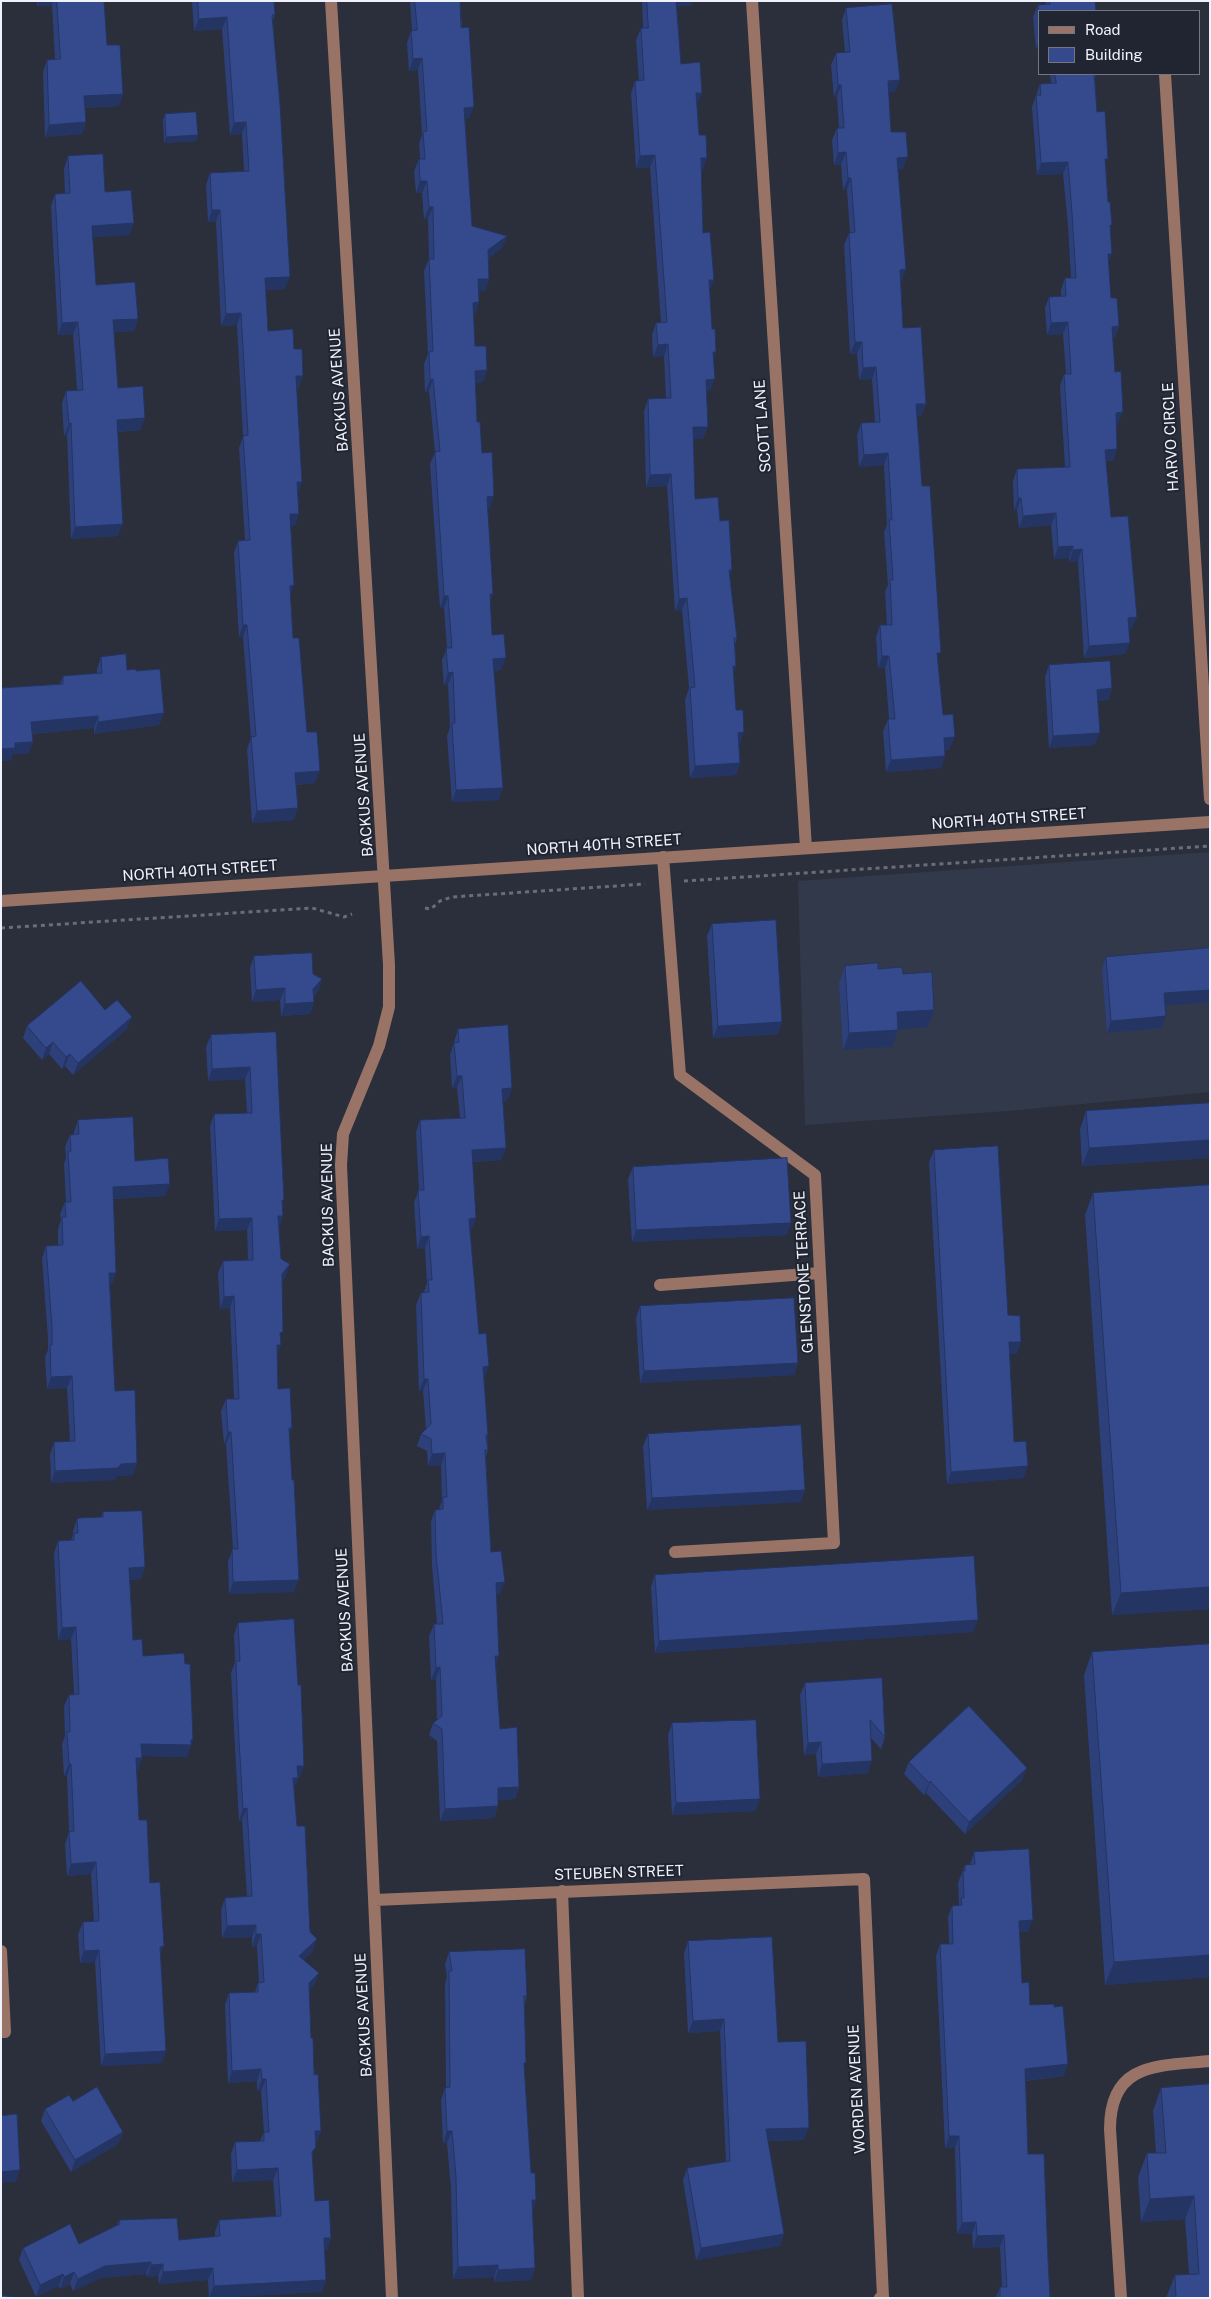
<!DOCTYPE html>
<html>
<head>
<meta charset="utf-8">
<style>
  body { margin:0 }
  #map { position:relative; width:1211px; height:2299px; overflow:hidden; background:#2a2f3b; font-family:"Public Sans",sans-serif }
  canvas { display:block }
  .frame { position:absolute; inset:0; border:2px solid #eff2fa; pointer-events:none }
  .legend { position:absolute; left:1038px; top:10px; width:162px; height:65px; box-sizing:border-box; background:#202531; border:1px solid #737781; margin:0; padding:6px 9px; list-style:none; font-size:15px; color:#eff2fa }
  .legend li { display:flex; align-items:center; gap:10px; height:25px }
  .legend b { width:25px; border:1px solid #737781 }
</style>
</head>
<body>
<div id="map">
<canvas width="1211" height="2299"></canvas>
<div class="frame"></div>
<ul class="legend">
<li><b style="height:6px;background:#997466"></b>Road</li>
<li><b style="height:14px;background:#344a8d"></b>Building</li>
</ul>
</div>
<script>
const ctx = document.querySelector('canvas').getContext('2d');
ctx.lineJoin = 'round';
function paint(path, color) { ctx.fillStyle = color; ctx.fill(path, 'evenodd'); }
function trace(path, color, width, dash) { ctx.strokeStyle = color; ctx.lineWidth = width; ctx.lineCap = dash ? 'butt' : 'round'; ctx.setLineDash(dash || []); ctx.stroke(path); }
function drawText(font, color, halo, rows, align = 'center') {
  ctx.font = font + ' "Public Sans",sans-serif'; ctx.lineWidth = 4; ctx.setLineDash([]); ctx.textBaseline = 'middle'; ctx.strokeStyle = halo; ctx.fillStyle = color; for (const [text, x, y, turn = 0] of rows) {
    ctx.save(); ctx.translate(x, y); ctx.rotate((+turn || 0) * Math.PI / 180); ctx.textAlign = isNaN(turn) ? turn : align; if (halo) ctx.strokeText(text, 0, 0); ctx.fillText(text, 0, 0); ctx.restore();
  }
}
paint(new Path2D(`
  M 1210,852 L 1210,1092 L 1008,1111 L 805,1125 L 798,881 Z`), '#32394b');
trace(new Path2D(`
  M 684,881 L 1210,846
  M 425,908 L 431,909 L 440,901 L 452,897 L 645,884
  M 1,928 L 312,908 L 344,917 L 352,914`), '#696d78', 3, [4, 4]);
trace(new Path2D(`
  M 331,1 L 389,965 L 389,1007 L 379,1046 L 343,1134 L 341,1165 L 392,2298
  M 752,1 L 806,848
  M 1165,74 L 1210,799
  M 663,857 L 680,1075 L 815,1175 L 834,1543 L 675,1552
  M 1,901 L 1210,822
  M 660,1285 L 820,1273
  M 562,1891 L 578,2298
  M 375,1900 L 864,1879 L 883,2297 L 880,2298
  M 1,1951 L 5,2032 L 1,2032
  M 1121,2298 L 1110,2129 C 1110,2062 1158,2066 1210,2061`), '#997466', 12);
paint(new Path2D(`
  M 37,1 L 111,1 L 104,1 L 107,45 L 123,94 L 119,106 L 85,108 L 86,122 L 82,134 L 45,137 L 43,72 L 47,60 L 55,59 L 52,6 L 37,6 Z
  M 192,1 L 274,1 L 275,15 L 273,20 L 285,289 L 266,290 L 268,331 L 294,349 L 299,388 L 296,388 L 302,482 L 298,492 L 295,526 L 290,526 L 290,595 L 293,638 L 307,732 L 315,783 L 296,785 L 294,820 L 252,823 L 247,749 L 251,738 L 243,637 L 239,637 L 234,553 L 238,541 L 245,540 L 239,448 L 243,437 L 237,325 L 221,326 L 216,222 L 208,222 L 206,185 L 210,173 L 244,171 L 242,134 L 230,135 L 222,29 L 194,31 Z
  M 410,1 L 460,1 L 469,119 L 465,119 L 472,226 L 507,236 L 502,248 L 489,258 L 489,279 L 485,291 L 479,291 L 479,302 L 475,314 L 473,314 L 475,346 L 487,370 L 483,382 L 475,383 L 477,422 L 482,453 L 490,508 L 487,508 L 490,602 L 492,635 L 501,670 L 494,671 L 499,800 L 452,802 L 447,736 L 450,727 L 448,684 L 444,685 L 442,660 L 447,648 L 444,608 L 440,608 L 430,464 L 435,452 L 429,391 L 425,392 L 424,364 L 428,354 L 424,271 L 429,259 L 428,219 L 424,219 L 422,193 L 416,193 L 414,171 L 419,159 L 420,159 L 419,144 L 422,135 L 418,70 L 409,71 L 407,43 L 411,31 L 412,31 Z
  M 642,1 L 693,1 L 692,5 L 677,6 L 681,64 L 697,105 L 699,135 L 703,170 L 701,170 L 703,233 L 710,290 L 713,360 L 710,391 L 706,391 L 703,439 L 693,439 L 695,499 L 720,521 L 732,570 L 729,578 L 737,638 L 735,644 L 736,666 L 733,674 L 736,710 L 740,744 L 739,744 L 740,763 L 736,775 L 690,778 L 685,700 L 689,688 L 682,610 L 675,611 L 667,486 L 646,487 L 644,411 L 648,399 L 666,398 L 664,356 L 653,357 L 652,335 L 656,323 L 661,323 L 650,167 L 636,168 L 631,93 L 635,81 L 639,81 L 636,40 L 641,28 L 643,28 Z
  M 1046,1 L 1095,1 L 1040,11 L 1040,48 L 1036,49 L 1033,17 L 1038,5 L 1045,5 Z
  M 846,8 L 895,92 L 888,92 L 891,132 L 903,169 L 898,169 L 906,269 L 901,282 L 903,328 L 926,404 L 921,416 L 917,416 L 922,486 L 943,715 L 950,749 L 945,750 L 945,756 L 941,768 L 886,772 L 883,731 L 888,719 L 889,719 L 885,668 L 878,668 L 876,637 L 880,625 L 887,625 L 885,592 L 888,585 L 884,532 L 887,525 L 884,465 L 859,467 L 857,435 L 861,423 L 875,422 L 872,379 L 859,380 L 857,354 L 850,354 L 844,245 L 849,233 L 850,233 L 847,190 L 843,190 L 841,164 L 834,165 L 832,140 L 837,128 L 839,128 L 837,97 L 834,97 L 831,65 L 836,53 L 845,52 L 842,20 Z
  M 1050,74 L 1096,74 L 1095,78 L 1097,112 L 1106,166 L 1110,231 L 1108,264 L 1111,298 L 1119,326 L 1115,338 L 1113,338 L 1118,424 L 1116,424 L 1117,449 L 1113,461 L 1106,461 L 1111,517 L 1132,629 L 1129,629 L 1125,654 L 1084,658 L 1078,561 L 1069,562 L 1069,558 L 1054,559 L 1051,525 L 1019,528 L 1017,510 L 1014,510 L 1013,481 L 1017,469 L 1065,467 L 1060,386 L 1064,374 L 1066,374 L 1063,334 L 1047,335 L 1045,308 L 1049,297 L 1061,296 L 1061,290 L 1065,278 L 1071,278 L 1068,225 L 1063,174 L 1037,175 L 1032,107 L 1040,84 L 1051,83 Z
  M 165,114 L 198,135 L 196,141 L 164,143 L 163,120 Z
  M 68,156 L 105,192 L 134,223 L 129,235 L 92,237 L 96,285 L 138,319 L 134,331 L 114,332 L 118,388 L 141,430 L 118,432 L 118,536 L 71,539 L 67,435 L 64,436 L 62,403 L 66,391 L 77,390 L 73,334 L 58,335 L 51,206 L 55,194 L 65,194 L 64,169 Z
  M 101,657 L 127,670 L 136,671 L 164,713 L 159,725 L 94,734 L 94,728 L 32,734 L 33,742 L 28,754 L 13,754 L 11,760 L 1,761 L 1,688 L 60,684 L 63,676 L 97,673 L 97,669 Z
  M 1049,665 L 1112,688 L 1108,700 L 1097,701 L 1095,745 L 1049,748 L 1045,677 Z
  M 712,924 L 782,1022 L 778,1034 L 713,1038 L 707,936 Z
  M 254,956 L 313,974 L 322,979 L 318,991 L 314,996 L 314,1002 L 310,1014 L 281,1016 L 280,1000 L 252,1002 L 250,968 Z
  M 1106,957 L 1210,1002 L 1165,1005 L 1166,1016 L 1162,1028 L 1107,1033 L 1102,969 Z
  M 845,966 L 878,969 L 903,974 L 934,1010 L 928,1027 L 898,1029 L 892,1047 L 843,1050 L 839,983 Z
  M 105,1010 L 127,1029 L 73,1075 L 65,1066 L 62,1069 L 49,1054 L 42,1060 L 23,1038 L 27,1026 Z
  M 458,1029 L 508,1100 L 503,1101 L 506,1148 L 501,1160 L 473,1162 L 472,1230 L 470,1230 L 479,1334 L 484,1378 L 488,1450 L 486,1456 L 491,1552 L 500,1594 L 496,1594 L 496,1666 L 500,1729 L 519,1787 L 515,1799 L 498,1800 L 498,1806 L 494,1818 L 440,1821 L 437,1741 L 429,1735 L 433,1723 L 437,1720 L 436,1679 L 431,1680 L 429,1636 L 434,1624 L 437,1624 L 432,1566 L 431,1522 L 435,1510 L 439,1510 L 442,1500 L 441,1465 L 428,1466 L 427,1451 L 417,1446 L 421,1434 L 426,1429 L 423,1390 L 419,1391 L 416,1305 L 421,1293 L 424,1292 L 427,1283 L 425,1248 L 417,1249 L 414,1202 L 419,1190 L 416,1132 L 420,1120 L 460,1118 L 457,1088 L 452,1088 L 450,1055 Z
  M 276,1032 L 283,1216 L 279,1227 L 281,1259 L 286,1276 L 282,1281 L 280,1339 L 277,1355 L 278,1389 L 289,1437 L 294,1592 L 229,1594 L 228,1561 L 233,1549 L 226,1444 L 224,1444 L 221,1411 L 226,1399 L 234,1399 L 230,1308 L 220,1309 L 218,1273 L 223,1261 L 248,1260 L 247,1230 L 215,1231 L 210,1126 L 214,1114 L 247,1113 L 245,1079 L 208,1081 L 206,1047 L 211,1035 Z
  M 1210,1103 L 1210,1158 L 1082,1166 L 1080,1129 L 1086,1111 Z
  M 78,1120 L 135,1161 L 165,1196 L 113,1199 L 112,1285 L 110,1285 L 115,1391 L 137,1463 L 133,1475 L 117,1476 L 114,1480 L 51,1483 L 50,1454 L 54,1442 L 70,1441 L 67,1388 L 47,1389 L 45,1357 L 48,1350 L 48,1339 L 42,1258 L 46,1246 L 58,1245 L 58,1229 L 61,1220 L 60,1214 L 65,1202 L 66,1202 L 64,1164 L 66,1157 L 65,1147 L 70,1135 L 74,1135 L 74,1132 Z
  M 934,1150 L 1008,1315 L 1017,1354 L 1009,1354 L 1014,1442 L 1024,1478 L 947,1484 L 929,1162 Z
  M 633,1167 L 787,1235 L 632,1242 L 628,1179 Z
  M 1093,1193 L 1210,1609 L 1112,1615 L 1085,1215 Z
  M 640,1306 L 798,1363 L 794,1375 L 640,1383 L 636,1318 Z
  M 648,1434 L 801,1502 L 647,1510 L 643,1446 Z
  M 103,1512 L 145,1567 L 141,1579 L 130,1580 L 133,1640 L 193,1739 L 187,1757 L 142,1756 L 142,1758 L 138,1770 L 137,1770 L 139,1820 L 161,1954 L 162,2063 L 101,2066 L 95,1962 L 80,1963 L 78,1934 L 83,1922 L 94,1922 L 91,1874 L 67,1876 L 65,1844 L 69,1832 L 67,1776 L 64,1776 L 62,1744 L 65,1736 L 64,1706 L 69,1695 L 74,1694 L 71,1639 L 58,1640 L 54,1553 L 58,1541 L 71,1540 L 73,1535 L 73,1531 L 77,1519 L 101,1517 Z
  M 655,1575 L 973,1632 L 655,1653 L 651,1587 Z
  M 238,1623 L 304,1766 L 299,1778 L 298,1778 L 294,1787 L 297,1826 L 313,1951 L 303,1960 L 319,1973 L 314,1985 L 309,1990 L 311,2038 L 321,2131 L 316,2143 L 315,2143 L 312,2156 L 315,2201 L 331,2238 L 327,2250 L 324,2250 L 326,2280 L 322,2292 L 209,2298 L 208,2280 L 159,2284 L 158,2276 L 147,2277 L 146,2274 L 101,2278 L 73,2291 L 70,2284 L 60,2289 L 59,2286 L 36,2297 L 19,2260 L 23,2248 L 79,2244 L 117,2225 L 119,2220 L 179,2240 L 215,2237 L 215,2232 L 219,2220 L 276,2216 L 273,2180 L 232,2182 L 231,2154 L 235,2142 L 260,2141 L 264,2132 L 261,2091 L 257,2091 L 257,2081 L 228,2083 L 225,2005 L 229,1993 L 255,1992 L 258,1983 L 259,1983 L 257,1946 L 252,1947 L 252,1937 L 222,1938 L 221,1910 L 225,1898 L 247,1896 L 242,1820 L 239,1821 L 231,1673 L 235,1662 L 234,1635 Z
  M 1092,1652 L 1210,1977 L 1105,1985 L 1084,1675 Z
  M 882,1678 L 885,1737 L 881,1749 L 871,1738 L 868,1773 L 818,1777 L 816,1754 L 804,1755 L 800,1695 L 805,1683 Z
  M 672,1723 L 760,1799 L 755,1811 L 672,1815 L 668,1735 Z
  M 909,1762 L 1027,1768 L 1022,1780 L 965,1834 L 926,1793 L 924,1795 L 904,1774 Z
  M 974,1852 L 1028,1932 L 1019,1932 L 1022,1983 L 1030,2005 L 1064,2076 L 1026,2081 L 1028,2154 L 1048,2259 L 1050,2298 L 996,2298 L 1000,2287 L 1002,2287 L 1000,2247 L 973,2248 L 972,2234 L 957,2234 L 955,2148 L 945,2148 L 936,1956 L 940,1944 L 949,1944 L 948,1917 L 952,1906 L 959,1905 L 958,1883 L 965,1865 L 970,1865 Z
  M 688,1941 L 778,2042 L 804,2140 L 768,2141 L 784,2234 L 780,2246 L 696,2260 L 683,2180 L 687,2168 L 726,2162 L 720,2031 L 688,2033 L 684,1953 Z
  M 449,1952 L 527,1996 L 525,2003 L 524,2069 L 531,2173 L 536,2200 L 532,2210 L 535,2268 L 531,2280 L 494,2282 L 494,2277 L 453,2279 L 451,2189 L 447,2143 L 443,2143 L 441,2100 L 445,2088 L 446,2088 L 445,1983 L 447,1977 L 445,1964 Z
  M 1210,2084 L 1210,2298 L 1166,2298 L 1175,2275 L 1189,2274 L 1185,2219 L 1141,2222 L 1138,2177 L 1147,2153 L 1156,2153 L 1153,2111 L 1161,2088 Z
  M 73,2101 L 123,2132 L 118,2144 L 71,2172 L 41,2121 L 45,2109 Z`), '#2d4079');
paint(new Path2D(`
  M 39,1 L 53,1 L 52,6 L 37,6 Z
  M 673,1 L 693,1 L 692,5 L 671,6 Z
  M 227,17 L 222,29 L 194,31 L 199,19 Z
  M 1040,38 L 1040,48 L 1036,49 Z
  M 422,58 L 418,70 L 409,71 L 413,59 Z
  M 900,80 L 895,92 L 883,93 L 888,81 Z
  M 838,85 L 841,85 L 837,97 L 834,97 Z
  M 696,93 L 702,93 L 697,105 L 692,105 Z
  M 123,94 L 119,106 L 80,108 L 84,96 Z
  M 474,107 L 469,119 L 460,120 L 464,108 Z
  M 86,122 L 82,134 L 45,137 L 49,125 Z
  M 246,122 L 242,134 L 230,135 L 234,123 Z
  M 198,135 L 196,141 L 164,143 L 166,137 Z
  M 846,152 L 841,164 L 834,165 L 838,153 Z
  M 655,155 L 650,167 L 636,168 L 640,156 Z
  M 908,157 L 903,169 L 893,170 L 897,158 Z
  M 701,158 L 707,158 L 703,170 L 696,170 Z
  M 1068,162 L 1063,174 L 1037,175 L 1041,163 Z
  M 848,178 L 851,178 L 847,190 L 843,190 Z
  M 420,181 L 427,181 L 422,193 L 416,193 Z
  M 429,207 L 433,207 L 428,219 L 424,219 Z
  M 212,210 L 220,210 L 216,222 L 208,222 Z
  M 134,223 L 129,235 L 87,238 L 92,226 Z
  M 507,236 L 502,248 L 484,262 L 488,250 Z
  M 1108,254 L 1112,254 L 1107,266 Z
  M 906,269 L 901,282 L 896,282 L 900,270 Z
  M 290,277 L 285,289 L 261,290 L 265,278 Z
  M 478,279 L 489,279 L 485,291 L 474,291 Z
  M 709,280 L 714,280 L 709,292 Z
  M 479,302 L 475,314 L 468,315 L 473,303 Z
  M 241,313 L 237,325 L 221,326 L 226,314 Z
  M 138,319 L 134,331 L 109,332 L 113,320 Z
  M 78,322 L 73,334 L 58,335 L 62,323 Z
  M 1068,322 L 1063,334 L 1047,335 L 1051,323 Z
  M 1119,326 L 1115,338 L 1108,339 L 1112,327 Z
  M 855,342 L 862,342 L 857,354 L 850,354 Z
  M 668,344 L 664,356 L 653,357 L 658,345 Z
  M 713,352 L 716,352 L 712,364 Z
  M 876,367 L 872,379 L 859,380 L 863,368 Z
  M 487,370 L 483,382 L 471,383 L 475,371 Z
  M 296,376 L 303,376 L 299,388 L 291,388 Z
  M 433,379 L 429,391 L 425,392 L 430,380 Z
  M 715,379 L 710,391 L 701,392 L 706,380 Z
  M 916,404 L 926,404 L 921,416 L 912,416 Z
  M 1123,412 L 1118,424 L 1111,425 L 1116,413 Z
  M 145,418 L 141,430 L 113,432 L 117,420 Z
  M 71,423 L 67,435 L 64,436 L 69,424 Z
  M 693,427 L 708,427 L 703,439 L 688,439 Z
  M 1117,449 L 1113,461 L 1101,461 L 1105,450 Z
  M 888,453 L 884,465 L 859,467 L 864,455 Z
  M 671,474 L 667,486 L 646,487 L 650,475 Z
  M 297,482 L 302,482 L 297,494 Z
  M 494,496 L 490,508 L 482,509 L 487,497 Z
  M 1018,498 L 1021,498 L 1017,510 L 1014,510 Z
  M 1056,513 L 1051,525 L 1019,528 L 1023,516 Z
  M 290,514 L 299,514 L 295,526 L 285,526 Z
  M 123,524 L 118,536 L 71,539 L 75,527 Z
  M 1073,546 L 1069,558 L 1054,559 L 1058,547 Z
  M 1082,549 L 1078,561 L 1069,562 L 1073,550 Z
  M 729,570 L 732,570 L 728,582 Z
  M 294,585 L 290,597 L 290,586 Z
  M 490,594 L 493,594 L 489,606 Z
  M 444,596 L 448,596 L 444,608 L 440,608 Z
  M 687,598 L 682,610 L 675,611 L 679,599 Z
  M 1137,617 L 1132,629 L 1124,630 L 1128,618 Z
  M 243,625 L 247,625 L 243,637 L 239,637 Z
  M 1130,643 L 1125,654 L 1084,658 L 1089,646 Z
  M 882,656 L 889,656 L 885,668 L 878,668 Z
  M 506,658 L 501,670 L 489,671 L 493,659 Z
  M 733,666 L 736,666 L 732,678 Z
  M 453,672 L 448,684 L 444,685 L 448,673 Z
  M 1112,688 L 1108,700 L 1092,702 L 1097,690 Z
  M 164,713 L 159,725 L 94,734 L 98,722 Z
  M 98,716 L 94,728 L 27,734 L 31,722 Z
  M 744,732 L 740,744 L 733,745 L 738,733 Z
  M 1100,733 L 1095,745 L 1049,748 L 1053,736 Z
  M 955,737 L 950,749 L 940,750 L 944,738 Z
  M 33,742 L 28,754 L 13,754 L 11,760 L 1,761 L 1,749 L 15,743 Z
  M 945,756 L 941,768 L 886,772 L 891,760 Z
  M 740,763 L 736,775 L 690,778 L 695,766 Z
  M 320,771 L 315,783 L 291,785 L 295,773 Z
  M 503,788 L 499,800 L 452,802 L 456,790 Z
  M 298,808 L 294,820 L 252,823 L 257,811 Z
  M 322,979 L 318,991 L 309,1001 L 313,989 Z
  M 285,988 L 280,1000 L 252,1002 L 256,990 Z
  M 1210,990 L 1210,1002 L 1160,1006 L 1164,993 Z
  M 314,1002 L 310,1014 L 281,1016 L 285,1004 Z
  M 934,1010 L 928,1027 L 891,1030 L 897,1012 Z
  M 1166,1016 L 1162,1028 L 1107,1033 L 1111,1021 Z
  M 132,1017 L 127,1029 L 73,1075 L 78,1063 Z
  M 782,1022 L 778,1034 L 713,1038 L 718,1026 Z
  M 898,1030 L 892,1047 L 843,1050 L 849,1033 Z
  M 53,1042 L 49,1054 L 42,1060 L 46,1048 Z
  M 70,1054 L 65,1066 L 62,1069 L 66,1057 Z
  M 250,1067 L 245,1079 L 208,1081 L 212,1069 Z
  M 457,1076 L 462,1076 L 457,1088 L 452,1088 Z
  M 512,1088 L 508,1100 L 498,1101 L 502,1089 Z
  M 1210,1140 L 1210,1158 L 1082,1166 L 1089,1148 Z
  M 506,1148 L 501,1160 L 468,1162 L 472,1150 Z
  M 170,1184 L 165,1196 L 108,1199 L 113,1187 Z
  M 278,1216 L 283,1216 L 279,1228 Z
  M 252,1218 L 247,1230 L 215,1231 L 219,1219 Z
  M 476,1218 L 472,1230 L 465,1231 L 469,1219 Z
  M 791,1223 L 787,1235 L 632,1242 L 636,1230 Z
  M 429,1236 L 425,1248 L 417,1249 L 421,1237 Z
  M 290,1264 L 286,1276 L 277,1286 L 282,1274 Z
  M 109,1273 L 116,1273 L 112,1285 L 105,1285 Z
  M 234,1296 L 230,1308 L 220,1309 L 224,1297 Z
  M 1009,1342 L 1021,1342 L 1017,1354 L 1004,1354 Z
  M 277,1345 L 281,1345 L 276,1357 Z
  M 798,1363 L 794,1375 L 640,1383 L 644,1371 Z
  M 489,1366 L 484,1378 L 483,1367 Z
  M 72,1376 L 67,1388 L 47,1389 L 51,1377 Z
  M 424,1379 L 428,1379 L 423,1390 L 419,1391 Z
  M 289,1428 L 292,1428 L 288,1440 Z
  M 228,1432 L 231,1432 L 226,1444 L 224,1444 Z
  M 445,1453 L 441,1465 L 428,1466 L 432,1454 Z
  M 137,1463 L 133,1475 L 117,1476 L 114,1480 L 51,1483 L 55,1471 L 121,1464 Z
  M 1028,1466 L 1024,1478 L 947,1484 L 951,1472 Z
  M 805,1490 L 801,1502 L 647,1510 L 652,1498 Z
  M 145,1567 L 141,1579 L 125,1580 L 129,1568 Z
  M 299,1580 L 294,1592 L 229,1594 L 233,1582 Z
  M 505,1582 L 500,1594 L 492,1595 L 496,1583 Z
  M 1210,1587 L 1210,1609 L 1112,1615 L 1121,1593 Z
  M 978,1620 L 973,1632 L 655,1653 L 659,1641 Z
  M 76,1627 L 71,1639 L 58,1640 L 62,1628 Z
  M 495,1656 L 499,1656 L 495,1668 Z
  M 440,1667 L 436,1679 L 431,1680 L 436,1668 Z
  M 193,1739 L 187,1757 L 137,1756 L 141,1744 Z
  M 821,1742 L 816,1754 L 804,1755 L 808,1743 Z
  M 136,1758 L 142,1758 L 138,1770 L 132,1770 Z
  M 872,1761 L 868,1773 L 818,1777 L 822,1764 Z
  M 69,1764 L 71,1764 L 67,1776 L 64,1776 Z
  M 297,1766 L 304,1766 L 299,1778 L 293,1778 Z
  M 1027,1768 L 1022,1780 L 965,1834 L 969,1822 Z
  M 293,1778 L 298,1778 L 293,1790 Z
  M 930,1781 L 926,1793 L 924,1795 L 929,1783 Z
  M 519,1787 L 515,1799 L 493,1800 L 498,1788 Z
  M 760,1799 L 755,1811 L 672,1815 L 676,1803 Z
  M 498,1806 L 494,1818 L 440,1821 L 445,1809 Z
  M 247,1808 L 242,1820 L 239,1821 L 243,1809 Z
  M 96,1862 L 91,1874 L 67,1876 L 71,1864 Z
  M 1033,1920 L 1028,1932 L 1014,1932 L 1019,1921 Z
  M 256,1925 L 252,1937 L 222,1938 L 227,1926 Z
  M 256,1934 L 261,1934 L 257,1946 L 252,1947 Z
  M 317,1939 L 313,1951 L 295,1968 L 299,1956 Z
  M 164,1946 L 159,1958 L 160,1947 Z
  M 99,1950 L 95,1962 L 80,1963 L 84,1951 Z
  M 1210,1955 L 1210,1977 L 1105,1985 L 1114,1962 Z
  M 319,1973 L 314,1985 L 305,1995 L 309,1983 Z
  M 724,2019 L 720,2031 L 688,2033 L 693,2021 Z
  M 166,2051 L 162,2063 L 101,2066 L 105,2054 Z
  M 1068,2064 L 1064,2076 L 1021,2081 L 1025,2069 Z
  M 261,2069 L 257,2081 L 228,2083 L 232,2071 Z
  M 262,2079 L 266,2079 L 261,2091 L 257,2091 Z
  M 809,2128 L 804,2140 L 761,2141 L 766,2129 Z
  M 315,2131 L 321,2131 L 316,2143 L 311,2143 Z
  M 447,2131 L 452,2131 L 447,2143 L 443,2143 Z
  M 123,2132 L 118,2144 L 71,2172 L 75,2160 Z
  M 949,2136 L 959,2136 L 955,2148 L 945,2148 Z
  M 278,2168 L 273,2180 L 232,2182 L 237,2170 Z
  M 20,2170 L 16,2182 L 1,2183 L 1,2172 Z
  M 1194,2196 L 1185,2219 L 1141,2222 L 1150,2199 Z
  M 532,2200 L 536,2200 L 532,2212 Z
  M 976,2222 L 972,2234 L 957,2234 L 962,2223 Z
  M 784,2234 L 780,2246 L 696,2260 L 701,2248 Z
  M 1004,2235 L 1000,2247 L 973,2248 L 977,2236 Z
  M 324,2238 L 331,2238 L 327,2250 L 319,2250 Z
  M 151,2262 L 146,2274 L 101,2278 L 73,2291 L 78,2279 L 105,2266 Z
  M 163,2264 L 158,2276 L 147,2277 L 151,2265 Z
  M 498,2265 L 494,2277 L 453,2279 L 458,2267 Z
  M 213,2268 L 208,2280 L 159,2284 L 163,2272 Z
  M 535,2268 L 531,2280 L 494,2282 L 498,2270 Z
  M 74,2272 L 70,2284 L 60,2289 L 64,2277 Z
  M 63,2274 L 59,2286 L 36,2297 L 40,2285 Z
  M 326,2280 L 322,2292 L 209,2298 L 214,2286 Z`), '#243463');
const building = new Path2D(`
  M 57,1 L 104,1 L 107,45 L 120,45 L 123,94 L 84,96 L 86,122 L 49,125 L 47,60 L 60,59 Z
  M 198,1 L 274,1 L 275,15 L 272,15 L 280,104 L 290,277 L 265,278 L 268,331 L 293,329 L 294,349 L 302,349 L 303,376 L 296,376 L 302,482 L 297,482 L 299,514 L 290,514 L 294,585 L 290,586 L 293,638 L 299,638 L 307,732 L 317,732 L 320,771 L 295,773 L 298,808 L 257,811 L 251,737 L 256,736 L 247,625 L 243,625 L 238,541 L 250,540 L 243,436 L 248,435 L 241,313 L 226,314 L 220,210 L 212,210 L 210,173 L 249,171 L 246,122 L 234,123 L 227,17 L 199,19 Z
  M 415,1 L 460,1 L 461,28 L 469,27 L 474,107 L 464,108 L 472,226 L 507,236 L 488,250 L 489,279 L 478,279 L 479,302 L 473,303 L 475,346 L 486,346 L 487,370 L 475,371 L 477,422 L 480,422 L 482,453 L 492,452 L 494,496 L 487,497 L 493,594 L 490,594 L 492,635 L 504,634 L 506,658 L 493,659 L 503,788 L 456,790 L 452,724 L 455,723 L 453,672 L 448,673 L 446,648 L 452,648 L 448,596 L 444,596 L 435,452 L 440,451 L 433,379 L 430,380 L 429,352 L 433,351 L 429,259 L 434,259 L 433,207 L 429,207 L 427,181 L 420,181 L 419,159 L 425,159 L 423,132 L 427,131 L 422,58 L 413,59 L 411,31 L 417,30 Z
  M 647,1 L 676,1 L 681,64 L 700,62 L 702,93 L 696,93 L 699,135 L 706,135 L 707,158 L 701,158 L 703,233 L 710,232 L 714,280 L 709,280 L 712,329 L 715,329 L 716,352 L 713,352 L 715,379 L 706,380 L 708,427 L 693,427 L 695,499 L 718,497 L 720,521 L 729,520 L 732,570 L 729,570 L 737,638 L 734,638 L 736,666 L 733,666 L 736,710 L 743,710 L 744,732 L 738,733 L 740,763 L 695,766 L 690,688 L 695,687 L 687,598 L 679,599 L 671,474 L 650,475 L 648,399 L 671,398 L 668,344 L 658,345 L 656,323 L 667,322 L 655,155 L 640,156 L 635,81 L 644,80 L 641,28 L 648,28 Z
  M 1050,1 L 1095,1 L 1096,11 L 1040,11 L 1040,31 L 1038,5 L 1050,4 Z
  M 892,4 L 900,80 L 888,81 L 891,132 L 906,132 L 908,157 L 897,158 L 906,269 L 900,270 L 903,328 L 921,327 L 926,404 L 916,404 L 922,486 L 930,486 L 941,653 L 937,653 L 943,715 L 953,714 L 955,737 L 944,738 L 945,756 L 891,760 L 888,719 L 895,719 L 889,656 L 882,656 L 880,625 L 892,625 L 890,580 L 893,580 L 889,520 L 892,520 L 888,453 L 864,455 L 861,423 L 880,422 L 876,367 L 863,368 L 862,342 L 855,342 L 849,233 L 855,232 L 851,178 L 848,178 L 846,152 L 838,153 L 837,128 L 844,128 L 841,85 L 838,85 L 836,53 L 850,52 L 846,8 Z
  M 1055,74 L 1094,74 L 1097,112 L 1105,111 L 1108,159 L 1105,159 L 1108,202 L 1110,202 L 1112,225 L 1110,225 L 1112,254 L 1108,254 L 1111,298 L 1117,298 L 1119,326 L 1112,327 L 1115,372 L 1121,371 L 1123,412 L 1116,413 L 1117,449 L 1105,450 L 1111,517 L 1128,516 L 1137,617 L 1128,618 L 1130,643 L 1089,646 L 1082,549 L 1073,550 L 1073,546 L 1058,547 L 1056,513 L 1023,516 L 1021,498 L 1018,498 L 1017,469 L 1070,467 L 1064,374 L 1071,374 L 1068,322 L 1051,323 L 1049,297 L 1066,296 L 1065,278 L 1076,278 L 1072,213 L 1068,162 L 1041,163 L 1036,95 L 1041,95 L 1040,84 L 1056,83 Z
  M 196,112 L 198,135 L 166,137 L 165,114 Z
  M 103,154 L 105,192 L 131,190 L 134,223 L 92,226 L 96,285 L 135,282 L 138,319 L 113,320 L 118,388 L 143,386 L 145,418 L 117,420 L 123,524 L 75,527 L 71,423 L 69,424 L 66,391 L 83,390 L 78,322 L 62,323 L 55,194 L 70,193 L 68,156 Z
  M 126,654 L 127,670 L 136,669 L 136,671 L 160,669 L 164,713 L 98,722 L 98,716 L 31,722 L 33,742 L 15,743 L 15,748 L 1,749 L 1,688 L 63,684 L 63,676 L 102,673 L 101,657 Z
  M 1110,661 L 1112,688 L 1097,690 L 1100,733 L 1053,736 L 1049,665 Z
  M 776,920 L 782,1022 L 718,1026 L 712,924 Z
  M 1210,948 L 1210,990 L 1164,993 L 1166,1016 L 1111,1021 L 1106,957 Z
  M 312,953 L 313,974 L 322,979 L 313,989 L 314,1002 L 285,1004 L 285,988 L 256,990 L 254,956 Z
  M 878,963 L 878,969 L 902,967 L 903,974 L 932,972 L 934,1010 L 897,1012 L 898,1030 L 849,1033 L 845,966 Z
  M 81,981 L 105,1010 L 117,1000 L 132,1017 L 78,1063 L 70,1054 L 66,1057 L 53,1042 L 46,1048 L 27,1026 Z
  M 508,1025 L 512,1088 L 502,1089 L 506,1148 L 472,1150 L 476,1218 L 469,1219 L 479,1334 L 486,1333 L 489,1366 L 483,1367 L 488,1435 L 486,1435 L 488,1450 L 485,1450 L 491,1552 L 501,1551 L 505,1582 L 496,1583 L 499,1656 L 495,1656 L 500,1729 L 517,1727 L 519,1787 L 498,1788 L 498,1806 L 445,1809 L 442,1729 L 433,1723 L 442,1716 L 440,1667 L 436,1668 L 434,1624 L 443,1624 L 436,1554 L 435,1510 L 443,1509 L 443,1497 L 447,1497 L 445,1453 L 432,1454 L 431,1439 L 421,1434 L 431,1424 L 428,1379 L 424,1379 L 421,1293 L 429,1292 L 428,1280 L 432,1280 L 429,1236 L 421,1237 L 418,1190 L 424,1190 L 420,1120 L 465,1118 L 462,1076 L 457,1076 L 454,1043 L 459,1042 L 458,1029 Z
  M 276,1032 L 284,1200 L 282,1200 L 283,1216 L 278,1216 L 281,1259 L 290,1264 L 282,1274 L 283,1332 L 280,1333 L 281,1345 L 277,1345 L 278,1389 L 290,1388 L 292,1428 L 289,1428 L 292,1480 L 294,1480 L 299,1580 L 233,1582 L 232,1549 L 238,1549 L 231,1432 L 228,1432 L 226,1399 L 239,1399 L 234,1296 L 224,1297 L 223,1261 L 253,1260 L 252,1218 L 219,1219 L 214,1114 L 252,1113 L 250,1067 L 212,1069 L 211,1035 Z
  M 1210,1103 L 1210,1140 L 1089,1148 L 1086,1111 Z
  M 133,1117 L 135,1161 L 168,1158 L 170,1184 L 113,1187 L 116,1273 L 109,1273 L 115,1391 L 135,1390 L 137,1463 L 121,1464 L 118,1468 L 55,1471 L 54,1442 L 75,1441 L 72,1376 L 51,1377 L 50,1345 L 52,1345 L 52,1327 L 46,1246 L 63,1245 L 62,1217 L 66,1217 L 65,1202 L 71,1202 L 68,1152 L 71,1151 L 70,1135 L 79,1134 L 78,1120 Z
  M 998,1146 L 1008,1315 L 1020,1316 L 1021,1342 L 1009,1342 L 1014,1442 L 1026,1441 L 1028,1466 L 951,1472 L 934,1150 Z
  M 787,1158 L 791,1223 L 636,1230 L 633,1167 Z
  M 1210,1185 L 1210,1587 L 1121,1593 L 1093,1193 Z
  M 794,1298 L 798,1363 L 644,1371 L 640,1306 Z
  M 801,1425 L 805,1490 L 652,1498 L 648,1434 Z
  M 142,1511 L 145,1567 L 129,1568 L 133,1640 L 142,1639 L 143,1656 L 184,1653 L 185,1664 L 190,1664 L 193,1739 L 191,1740 L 191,1745 L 141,1744 L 142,1758 L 136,1758 L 139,1820 L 147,1820 L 150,1883 L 160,1882 L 164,1946 L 160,1947 L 166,2051 L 105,2054 L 99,1950 L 84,1951 L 83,1922 L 99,1921 L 96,1862 L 71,1864 L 69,1832 L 74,1831 L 71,1764 L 69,1764 L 67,1732 L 70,1732 L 69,1695 L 79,1694 L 76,1627 L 62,1628 L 58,1541 L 74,1540 L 74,1533 L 78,1533 L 77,1519 L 79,1518 L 103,1517 L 103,1512 Z
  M 974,1556 L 978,1620 L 659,1641 L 655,1575 Z
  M 294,1619 L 298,1685 L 301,1685 L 304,1766 L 297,1766 L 298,1778 L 293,1778 L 297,1826 L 305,1826 L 310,1932 L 317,1939 L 299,1956 L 319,1973 L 309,1983 L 311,2038 L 313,2038 L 314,2075 L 318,2074 L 321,2131 L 315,2131 L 316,2147 L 312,2152 L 315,2201 L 329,2200 L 331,2238 L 324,2238 L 326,2280 L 214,2286 L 213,2268 L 163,2272 L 163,2264 L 151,2265 L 151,2262 L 105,2266 L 78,2279 L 74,2272 L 64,2277 L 63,2274 L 40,2285 L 23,2248 L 70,2224 L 79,2244 L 120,2224 L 119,2220 L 177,2218 L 179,2240 L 220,2236 L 219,2220 L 281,2216 L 278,2168 L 237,2170 L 235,2142 L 264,2141 L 264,2132 L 269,2132 L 266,2079 L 262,2079 L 261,2069 L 232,2071 L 229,1993 L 258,1992 L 258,1983 L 264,1982 L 261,1934 L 256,1934 L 256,1925 L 227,1926 L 225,1898 L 252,1896 L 247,1808 L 243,1809 L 238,1722 L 236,1661 L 240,1661 L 238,1623 Z
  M 1210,1644 L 1210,1955 L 1114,1962 L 1092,1652 Z
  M 882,1678 L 885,1737 L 870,1720 L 872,1761 L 822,1764 L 821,1742 L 808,1743 L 805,1683 Z
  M 969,1706 L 1027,1768 L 969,1822 L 930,1781 L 929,1783 L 909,1762 Z
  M 756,1720 L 760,1799 L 676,1803 L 672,1723 Z
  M 1029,1849 L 1033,1920 L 1019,1921 L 1022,1983 L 1029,1982 L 1030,2005 L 1054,2004 L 1054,2007 L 1063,2006 L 1068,2064 L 1025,2069 L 1028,2154 L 1044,2154 L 1048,2259 L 1050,2298 L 1000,2298 L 1000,2287 L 1007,2287 L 1004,2235 L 977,2236 L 976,2222 L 962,2223 L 959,2136 L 949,2136 L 940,1944 L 953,1944 L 952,1906 L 962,1905 L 961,1898 L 964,1898 L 963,1871 L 965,1871 L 965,1865 L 975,1864 L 974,1852 Z
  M 772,1937 L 778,2042 L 806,2041 L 809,2128 L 766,2129 L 784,2234 L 701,2248 L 687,2168 L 730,2161 L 724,2019 L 693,2021 L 688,1941 Z
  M 525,1949 L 527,1996 L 524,1996 L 526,2063 L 524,2063 L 531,2173 L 535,2173 L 536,2200 L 532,2200 L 535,2268 L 498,2270 L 498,2265 L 458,2267 L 456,2177 L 452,2131 L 447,2131 L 445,2088 L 450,2087 L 449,1971 L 452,1971 L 449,1952 Z
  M 1210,2084 L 1210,2298 L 1176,2298 L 1175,2275 L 1199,2274 L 1194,2196 L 1150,2199 L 1147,2153 L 1166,2153 L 1161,2088 Z
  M 97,2087 L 123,2132 L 75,2160 L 45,2109 L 69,2095 L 73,2101 Z
  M 17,2114 L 20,2170 L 1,2172 L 1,2116 Z
  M 1,2295 L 14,2297 L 1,2298 Z`);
paint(building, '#344a8d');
trace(building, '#243463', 1);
drawText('15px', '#eff2fa', '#202531', [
  ["BACKUS AVENUE",339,390,-94],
  ["SCOTT LANE",763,426,-94],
  ["HARVO CIRCLE",1171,437,-93],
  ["BACKUS AVENUE",364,795,-94],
  ["NORTH 40TH STREET",1009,819,-4],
  ["NORTH 40TH STREET",604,845,-4],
  ["NORTH 40TH STREET",200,871,-4],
  ["BACKUS AVENUE",328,1205,-91],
  ["GLENSTONE TERRACE",804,1272,-93],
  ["BACKUS AVENUE",345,1610,-93],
  ["STEUBEN STREET",619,1873,-2],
  ["BACKUS AVENUE",364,2015,-93],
  ["WORDEN AVENUE",857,2089,-93]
]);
</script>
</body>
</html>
